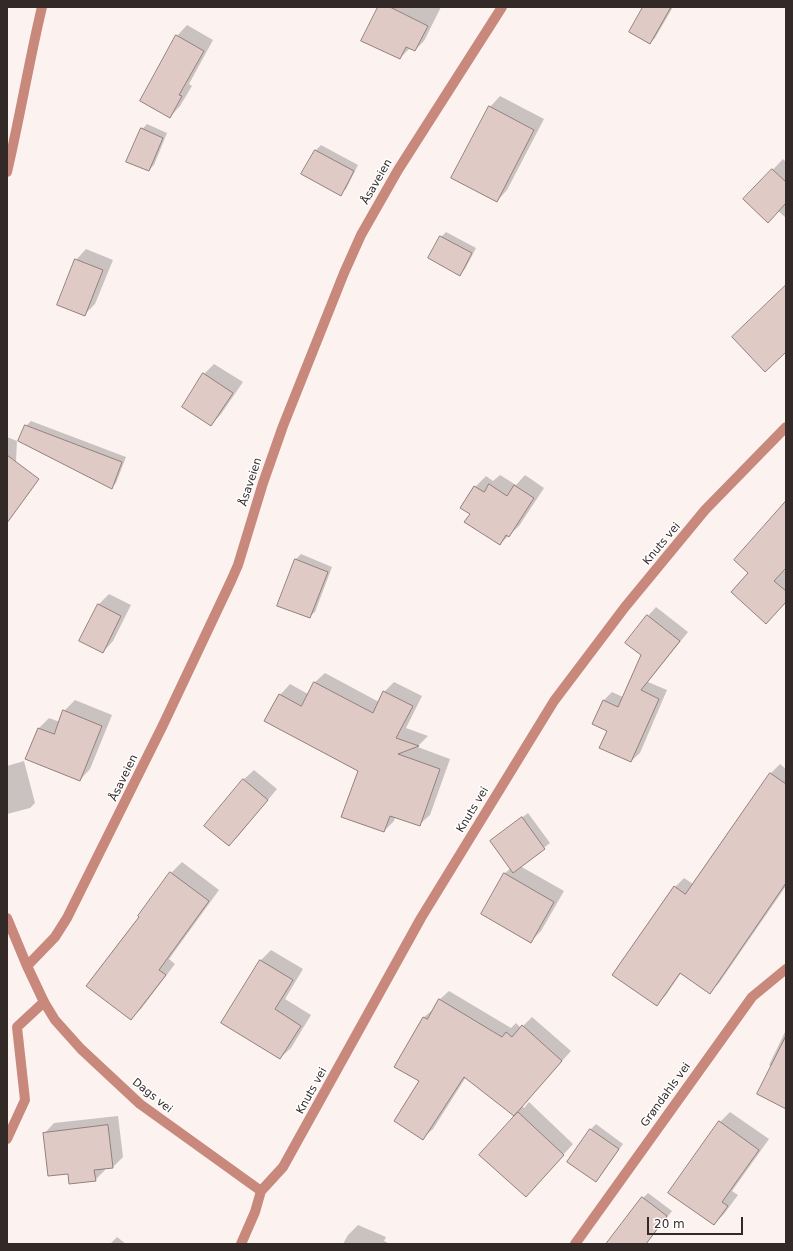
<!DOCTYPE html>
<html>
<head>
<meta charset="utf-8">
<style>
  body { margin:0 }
  #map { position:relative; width:793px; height:1251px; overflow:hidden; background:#fcf3f1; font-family:"DejaVu Sans",sans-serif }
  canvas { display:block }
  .frame { position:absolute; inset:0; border:8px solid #332a28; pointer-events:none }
  .scale { position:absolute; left:647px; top:1217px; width:96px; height:18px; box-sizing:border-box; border:2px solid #332a28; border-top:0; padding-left:5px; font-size:12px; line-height:14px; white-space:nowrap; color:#332a28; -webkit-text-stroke:3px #fff; paint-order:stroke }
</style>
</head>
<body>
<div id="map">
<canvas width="793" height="1251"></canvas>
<div class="frame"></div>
<div class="scale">20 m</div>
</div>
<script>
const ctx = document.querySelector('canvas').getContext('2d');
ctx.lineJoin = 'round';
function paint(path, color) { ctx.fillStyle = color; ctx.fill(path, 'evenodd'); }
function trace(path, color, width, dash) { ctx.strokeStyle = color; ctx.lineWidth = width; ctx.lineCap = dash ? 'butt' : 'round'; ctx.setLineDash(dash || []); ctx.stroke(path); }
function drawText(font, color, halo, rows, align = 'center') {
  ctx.font = font + ' "DejaVu Sans",sans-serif'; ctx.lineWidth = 3; ctx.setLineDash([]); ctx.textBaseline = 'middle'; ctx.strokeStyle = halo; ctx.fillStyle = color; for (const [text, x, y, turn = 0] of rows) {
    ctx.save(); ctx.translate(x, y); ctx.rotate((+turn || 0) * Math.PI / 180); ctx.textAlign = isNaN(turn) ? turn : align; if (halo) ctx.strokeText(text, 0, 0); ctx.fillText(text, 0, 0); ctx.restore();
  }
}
paint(new Path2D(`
  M 379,7 L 441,7 L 424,41 L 415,50 L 410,48 L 400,58 Z
  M 644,7 L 673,7 L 655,38 L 650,43 Z
  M 187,25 L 213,40 L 189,84 L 192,86 L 180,106 L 170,117 L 177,36 Z
  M 500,96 L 544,119 L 507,190 L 497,201 L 490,107 Z
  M 147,124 L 167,133 L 154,165 L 149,170 L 142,129 Z
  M 321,145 L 358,165 L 346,189 L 340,194 L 303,174 L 316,150 Z
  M 783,159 L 786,162 L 786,216 L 785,217 L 778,211 L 745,199 Z
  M 446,232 L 476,248 L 465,269 L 460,274 L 441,237 Z
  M 86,249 L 113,260 L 95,304 L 85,314 L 76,260 Z
  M 214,364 L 243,382 L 221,414 L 211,425 L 204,374 Z
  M 31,421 L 126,457 L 116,483 L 111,488 L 26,426 Z
  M 7,437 L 17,441 L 14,503 L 7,509 Z
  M 500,475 L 516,485 L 525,475 L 544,488 L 519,526 L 500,544 L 471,514 L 475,487 L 486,476 L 493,481 Z
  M 786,504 L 786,567 L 784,570 L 786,572 L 786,602 L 766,623 L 749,573 Z
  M 301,554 L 332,567 L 315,612 L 309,617 L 278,605 L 296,559 Z
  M 109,594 L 131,605 L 113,641 L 103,652 L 81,641 L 99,604 Z
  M 656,607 L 688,632 L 648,682 L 667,690 L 640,753 L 631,761 L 608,730 L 603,701 L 612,692 L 623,697 L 642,655 L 627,642 L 648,616 Z
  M 325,673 L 379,702 L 384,692 L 394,682 L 422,696 L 406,728 L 428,736 L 419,745 L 415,746 L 450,759 L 430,815 L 419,825 L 395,817 L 394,821 L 384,831 L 359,771 L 280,695 L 290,684 L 308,694 L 314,683 Z
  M 75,700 L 112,715 L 90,769 L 80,780 L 39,728 L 49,718 L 60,722 L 64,711 Z
  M 24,761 L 35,803 L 30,808 L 7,814 L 7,766 Z
  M 780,764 L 786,769 L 786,886 L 719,983 L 710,992 L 681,973 L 666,995 L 657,1004 L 614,975 L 675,887 L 684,878 L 693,884 L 771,773 Z
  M 254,770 L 277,789 L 239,835 L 229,845 L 243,780 Z
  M 528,813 L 550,843 L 520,866 L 564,891 L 541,931 L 531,941 L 482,913 L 505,873 L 511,868 L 491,841 Z
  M 182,862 L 219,890 L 169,959 L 175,964 L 141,1009 L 130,1019 L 141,917 L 140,916 L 171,873 Z
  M 271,950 L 303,969 L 285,999 L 311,1015 L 291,1048 L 280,1058 L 223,1022 L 261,960 Z
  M 449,991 L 511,1028 L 516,1023 L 521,1028 L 532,1017 L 571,1051 L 522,1106 L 524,1108 L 529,1102 L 573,1144 L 536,1185 L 481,1155 L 519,1112 L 466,1077 L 433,1129 L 423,1138 L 421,1081 L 396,1066 L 424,1017 L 434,1009 L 439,1000 Z
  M 786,1030 L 786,1107 L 772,1067 L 769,1065 Z
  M 730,1112 L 769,1139 L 732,1191 L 738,1195 L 724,1214 L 714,1224 L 720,1122 Z
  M 118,1116 L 123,1157 L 113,1167 L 105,1168 L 105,1170 L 95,1180 L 69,1172 L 44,1134 L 54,1123 Z
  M 596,1124 L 623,1144 L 601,1175 L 596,1181 L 569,1162 L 591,1129 Z
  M 648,1193 L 672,1211 L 646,1244 L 622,1244 L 643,1198 Z
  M 358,1225 L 386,1237 L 384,1241 L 390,1244 L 343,1244 L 348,1235 Z
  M 117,1237 L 126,1244 L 110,1244 Z`), '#0003');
const building = new Path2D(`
  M 378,7 L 390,7 L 428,26 L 415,51 L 406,47 L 400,59 L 361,41 Z
  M 643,7 L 671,7 L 650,44 L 629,32 Z
  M 176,35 L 204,51 L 179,95 L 182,96 L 170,118 L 140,101 Z
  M 489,106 L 534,130 L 497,202 L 451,178 Z
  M 141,128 L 163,138 L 149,171 L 126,162 Z
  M 315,150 L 354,171 L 341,196 L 301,174 Z
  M 772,169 L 786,182 L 786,203 L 768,223 L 743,199 Z
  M 440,236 L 472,253 L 460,276 L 428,258 Z
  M 75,259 L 103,270 L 85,316 L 57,305 Z
  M 786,285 L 786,352 L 765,372 L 732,337 Z
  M 203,373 L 233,393 L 211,426 L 182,407 Z
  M 25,425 L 122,462 L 112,489 L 18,441 Z
  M 7,455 L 39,479 L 7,523 Z
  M 489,484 L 507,496 L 514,485 L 534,498 L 509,537 L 506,535 L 500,545 L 464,522 L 470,514 L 460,508 L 474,486 L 484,492 Z
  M 786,501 L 786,568 L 774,581 L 786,591 L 786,602 L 766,624 L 731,592 L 748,573 L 734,560 Z
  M 295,559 L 328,572 L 310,618 L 277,606 Z
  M 98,604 L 121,616 L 103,653 L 79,641 Z
  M 647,615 L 680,641 L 641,690 L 659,699 L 631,762 L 599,748 L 607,731 L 592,724 L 603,700 L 618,707 L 641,655 L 625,643 Z
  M 314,682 L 373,713 L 383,691 L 413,706 L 396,738 L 419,746 L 398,754 L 440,769 L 420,826 L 390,816 L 384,832 L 341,817 L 358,771 L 264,721 L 279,694 L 301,706 Z
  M 63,710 L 102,726 L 80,781 L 25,759 L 38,728 L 54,734 Z
  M 770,773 L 786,784 L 786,883 L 710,994 L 680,973 L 657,1006 L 612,975 L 674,886 L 685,894 Z
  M 243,779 L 268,800 L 229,846 L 204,826 Z
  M 522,817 L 545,849 L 513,873 L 490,841 Z
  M 170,872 L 209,901 L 159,970 L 166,975 L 131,1020 L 86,986 L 139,917 L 138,916 Z
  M 504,873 L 554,902 L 531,943 L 481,914 Z
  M 260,960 L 293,980 L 275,1009 L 301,1026 L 280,1059 L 221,1023 Z
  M 439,999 L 502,1037 L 506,1032 L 512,1037 L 522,1025 L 562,1061 L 514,1116 L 464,1077 L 423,1140 L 394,1121 L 419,1081 L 394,1067 L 423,1017 L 427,1019 Z
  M 786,1036 L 786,1109 L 757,1094 Z
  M 518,1112 L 564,1155 L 526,1197 L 479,1155 Z
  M 719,1121 L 759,1150 L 722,1202 L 728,1206 L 714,1225 L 668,1193 Z
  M 108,1125 L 113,1168 L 94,1170 L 96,1181 L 69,1184 L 68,1174 L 48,1176 L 43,1133 Z
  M 590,1129 L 619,1149 L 596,1182 L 567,1162 Z
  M 642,1197 L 667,1216 L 646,1244 L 606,1244 Z`);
paint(building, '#e0cac5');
trace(building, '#937f7b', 1);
trace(new Path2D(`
  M 7,1139 L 25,1100 L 17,1027 L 44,1002`), '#c9887c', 10);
trace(new Path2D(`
  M 7,172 C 20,117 29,61 42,7
  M 7,918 L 27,966 L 44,1002 L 55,1020 L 81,1049 L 140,1104 L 261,1191
  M 27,966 L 55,937 L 67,918 L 163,725 L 231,581 L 238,565 L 263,483 L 283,426 L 344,273 L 361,235 L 398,170 L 502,7
  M 241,1244 L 255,1212 L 261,1191 L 283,1167 L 421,918 L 554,701 L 625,607 L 705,510 L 786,427
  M 575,1244 L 752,997 L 786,969`), '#c9887c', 10);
drawText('11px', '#332a28', '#fff', [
  ["Åsaveien",377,182,-60],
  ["Åsaveien",251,482,-72],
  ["Knuts vei",662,544,-50],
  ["Åsaveien",124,778,-64],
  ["Knuts vei",473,810,-59],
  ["Knuts vei",312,1091,-61],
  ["Grøndahls vei",666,1095,-54],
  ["Dags vei",152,1096,39]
]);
</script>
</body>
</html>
